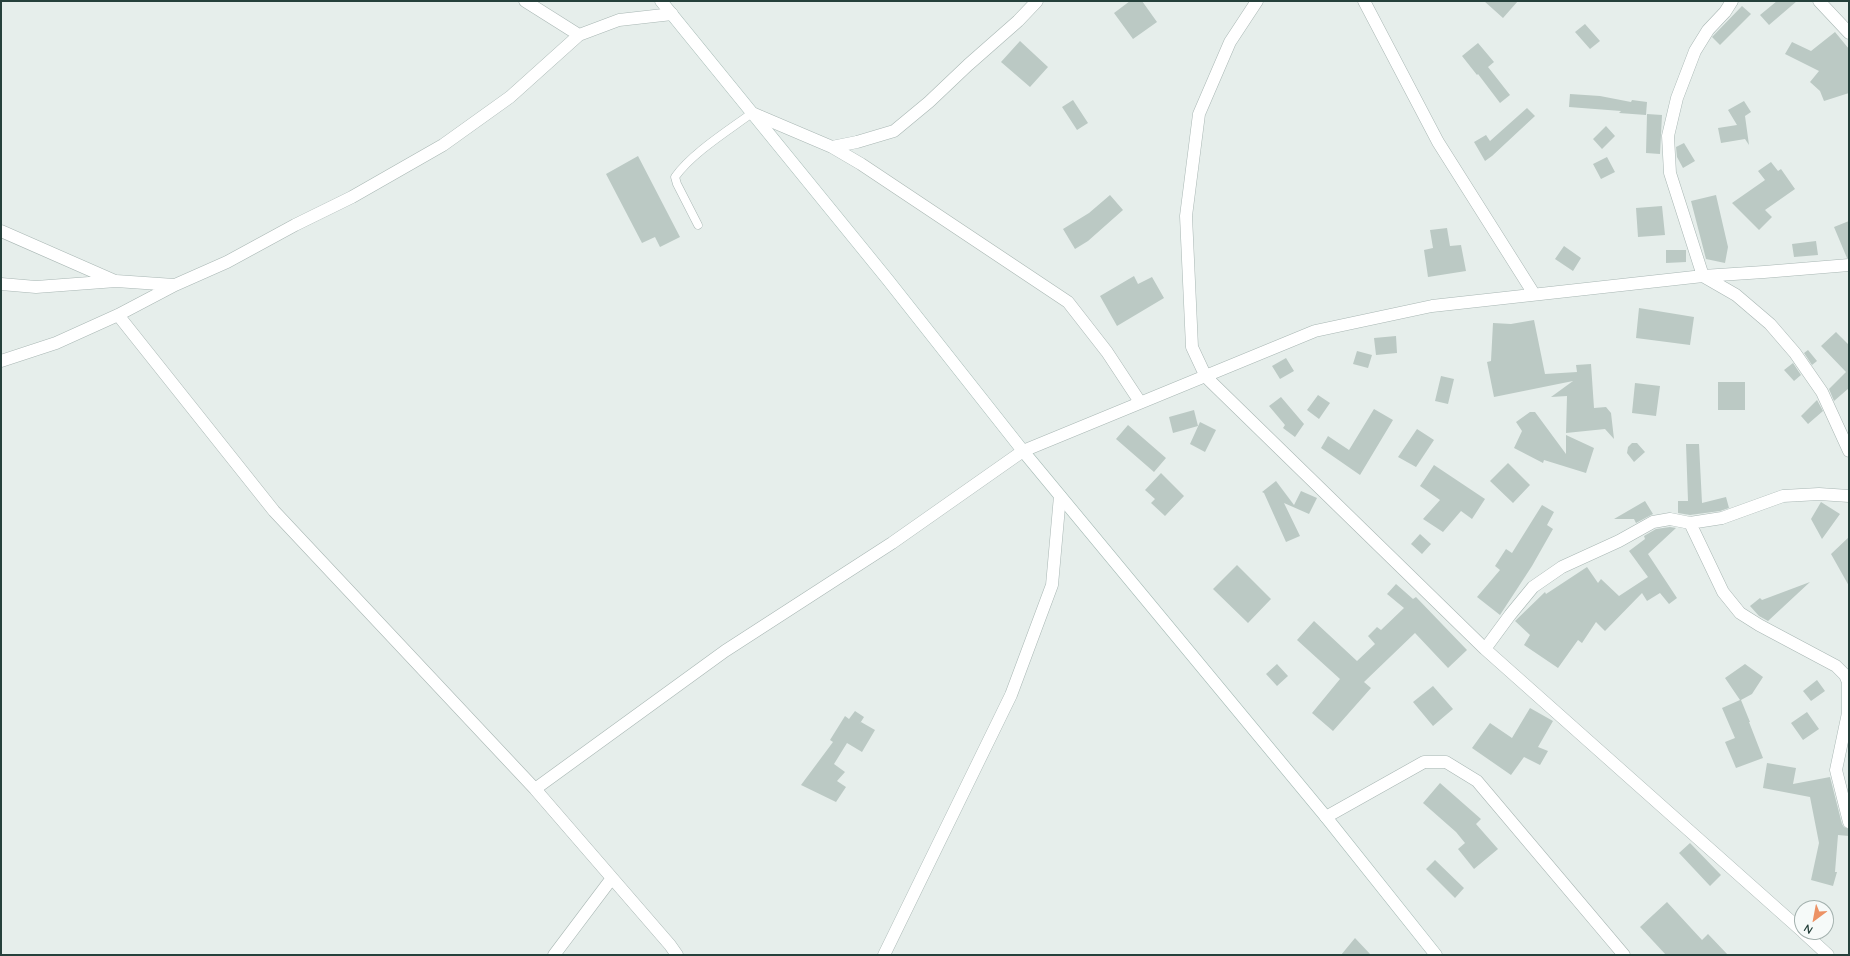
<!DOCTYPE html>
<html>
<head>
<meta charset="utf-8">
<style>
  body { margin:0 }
  #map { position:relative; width:1850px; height:956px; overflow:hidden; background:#e6eeeb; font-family:Quicksand,sans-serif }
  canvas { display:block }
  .frame { position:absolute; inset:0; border:2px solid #25403b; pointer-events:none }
  .north { position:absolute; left:1794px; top:900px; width:40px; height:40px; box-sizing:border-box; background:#f6faf9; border:1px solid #a2b0ad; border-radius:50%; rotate:212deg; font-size:11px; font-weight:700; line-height:16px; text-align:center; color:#25403b }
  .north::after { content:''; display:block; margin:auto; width:14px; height:18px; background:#ec9265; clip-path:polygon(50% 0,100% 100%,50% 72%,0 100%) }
</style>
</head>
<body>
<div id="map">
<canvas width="1850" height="956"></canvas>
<div class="frame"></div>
<div class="north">N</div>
</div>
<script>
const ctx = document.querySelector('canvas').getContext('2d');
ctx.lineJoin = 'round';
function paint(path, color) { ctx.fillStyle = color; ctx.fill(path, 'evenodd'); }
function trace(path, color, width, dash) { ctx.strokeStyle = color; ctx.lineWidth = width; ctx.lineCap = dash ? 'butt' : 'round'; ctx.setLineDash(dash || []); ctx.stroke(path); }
paint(new Path2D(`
  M 1130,1 L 1142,1 L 1157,22 L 1133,39 L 1114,13 Z
  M 1484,1 L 1518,1 L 1503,18 Z
  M 1777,1 L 1797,1 L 1769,25 L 1760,15 Z
  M 1742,6 L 1751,14 L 1720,45 L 1712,37 Z
  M 1585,24 L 1600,41 L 1590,49 L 1575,32 Z
  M 1835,32 L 1849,49 L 1849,93 L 1824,101 L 1820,91 L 1810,82 L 1819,71 L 1785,54 L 1792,42 L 1811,51 Z
  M 1020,41 L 1048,67 L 1030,87 L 1001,62 Z
  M 1478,43 L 1494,62 L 1488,67 L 1510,95 L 1500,103 L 1478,74 L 1477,75 L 1462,56 Z
  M 1570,94 L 1600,96 L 1631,102 L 1632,100 L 1647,102 L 1646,115 L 1619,113 L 1621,111 L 1569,107 Z
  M 1073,100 L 1088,123 L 1077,130 L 1062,107 Z
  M 1744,101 L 1751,112 L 1745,116 L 1749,145 L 1745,139 L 1721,143 L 1718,128 L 1737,125 L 1728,110 Z
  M 1527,108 L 1535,116 L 1492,156 L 1485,161 L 1474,142 L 1486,135 L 1490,141 Z
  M 1647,114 L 1662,115 L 1660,154 L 1646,153 Z
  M 1606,126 L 1615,136 L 1602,149 L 1593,139 Z
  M 1684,143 L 1695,161 L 1683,168 L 1677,157 L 1676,147 Z
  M 638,156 L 680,237 L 660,247 L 655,237 L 642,243 L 606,174 Z
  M 1607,157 L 1615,172 L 1601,179 L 1593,164 Z
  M 1771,162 L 1778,171 L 1781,169 L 1795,189 L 1765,210 L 1772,217 L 1759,230 L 1732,203 L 1765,180 L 1758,171 Z
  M 1110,195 L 1123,210 L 1088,241 L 1075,249 L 1063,229 L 1089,213 Z
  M 1716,195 L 1728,247 L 1725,263 L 1706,259 L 1691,201 Z
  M 1662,206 L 1665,235 L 1638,237 L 1636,208 Z
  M 1849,221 L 1849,258 L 1847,258 L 1834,227 Z
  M 1447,228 L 1450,246 L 1461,245 L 1466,271 L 1428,277 L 1424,250 L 1433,248 L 1430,230 Z
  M 1816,241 L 1818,255 L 1794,257 L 1792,244 Z
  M 1564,246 L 1581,258 L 1573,271 L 1555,259 Z
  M 1666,250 L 1686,250 L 1686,262 L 1666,263 Z
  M 1134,276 L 1138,284 L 1152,277 L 1164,298 L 1117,326 L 1100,296 Z
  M 1639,308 L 1694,317 L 1690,345 L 1636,338 Z
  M 1534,320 L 1545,374 L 1577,372 L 1576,365 L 1591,364 L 1594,408 L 1606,407 L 1611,413 L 1614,439 L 1605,429 L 1566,433 L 1567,396 L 1551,397 L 1573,381 L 1494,397 L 1487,362 L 1491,361 L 1493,323 L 1511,324 Z
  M 1836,332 L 1849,345 L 1849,388 L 1834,401 L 1829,389 L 1846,372 L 1821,346 Z
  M 1396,336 L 1397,353 L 1376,355 L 1374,338 Z
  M 1808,350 L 1817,361 L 1812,365 L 1804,353 Z
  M 1357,351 L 1372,355 L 1368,368 L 1353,364 Z
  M 1286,358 L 1294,371 L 1280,379 L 1272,366 Z
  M 1793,363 L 1801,375 L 1794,381 L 1784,370 Z
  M 1441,376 L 1454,379 L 1448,404 L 1435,401 Z
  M 1718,382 L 1745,382 L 1745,410 L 1718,410 Z
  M 1635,383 L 1660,386 L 1656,416 L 1632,413 Z
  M 1318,395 L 1330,403 L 1319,419 L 1307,410 Z
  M 1281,397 L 1304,424 L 1295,437 L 1283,428 L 1285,425 L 1269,406 Z
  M 1817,400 L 1823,411 L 1808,424 L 1801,416 Z
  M 1374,409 L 1393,420 L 1360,475 L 1321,448 L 1328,436 L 1349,450 Z
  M 1194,410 L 1198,426 L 1173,433 L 1169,417 Z
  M 1530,412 L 1535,412 L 1566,454 L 1566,435 L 1594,448 L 1586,473 L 1544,460 L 1543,463 L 1514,448 L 1522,431 L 1516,422 Z
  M 1200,422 L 1216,430 L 1205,452 L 1190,444 Z
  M 1128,425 L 1166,458 L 1154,472 L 1116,439 Z
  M 1417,429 L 1434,440 L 1416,467 L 1398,457 Z
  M 1632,443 L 1637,443 L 1645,452 L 1634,462 L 1627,453 L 1628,447 Z
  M 1686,444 L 1699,444 L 1702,503 L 1726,497 L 1729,508 L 1720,511 L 1690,515 L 1678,513 L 1678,501 L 1688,501 Z
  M 1508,463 L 1530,485 L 1513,503 L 1490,481 Z
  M 1434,465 L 1485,499 L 1472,519 L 1461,511 L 1443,532 L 1423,519 L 1440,500 L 1420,486 Z
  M 1161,473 L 1184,496 L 1165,516 L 1151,503 L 1155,499 L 1145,490 Z
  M 1276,481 L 1294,505 L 1301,491 L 1317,498 L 1309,514 L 1284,503 L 1300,536 L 1286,542 L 1264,493 L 1262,492 Z
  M 1645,501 L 1653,514 L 1636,523 L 1634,519 L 1614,519 Z
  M 1821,502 L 1840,514 L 1822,539 L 1811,519 Z
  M 1542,505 L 1554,512 L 1547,525 L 1553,529 L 1532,566 L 1500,615 L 1477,597 L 1500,570 L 1495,566 L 1506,549 L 1512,553 Z
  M 1670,527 L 1676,528 L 1648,554 L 1677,598 L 1669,604 L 1660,593 L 1647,601 L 1642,593 L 1605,631 L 1596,622 L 1582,643 L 1578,640 L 1558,668 L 1524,645 L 1530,635 L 1515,621 L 1545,592 L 1546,594 L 1587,567 L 1598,583 L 1601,579 L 1619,596 L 1648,577 L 1629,551 L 1645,539 L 1644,536 L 1656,529 Z
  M 1420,534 L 1431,544 L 1422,554 L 1411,544 Z
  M 1849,537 L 1849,586 L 1831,554 Z
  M 1237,565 L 1271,599 L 1248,623 L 1213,589 Z
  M 1810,582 L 1768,621 L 1759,616 L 1750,606 L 1760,598 L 1762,600 Z
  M 1396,584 L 1413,599 L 1416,597 L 1467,650 L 1448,668 L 1415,633 L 1364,682 L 1371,688 L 1333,731 L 1312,713 L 1340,679 L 1297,640 L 1314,621 L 1357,661 L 1375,644 L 1368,636 L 1377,627 L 1381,630 L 1404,608 L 1387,594 Z
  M 1277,664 L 1288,676 L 1277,686 L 1266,674 Z
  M 1745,664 L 1763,677 L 1752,694 L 1741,700 L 1750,722 L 1749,722 L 1763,758 L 1736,768 L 1725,742 L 1735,738 L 1722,708 L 1740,700 L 1725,678 Z
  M 1817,680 L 1825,691 L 1811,701 L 1803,691 Z
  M 1433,686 L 1453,709 L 1433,726 L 1413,702 Z
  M 1530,708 L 1553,721 L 1538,747 L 1548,751 L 1540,765 L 1524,757 L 1511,775 L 1472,748 L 1490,723 L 1512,738 Z
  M 855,711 L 864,717 L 859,725 L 861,722 L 875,730 L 862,752 L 847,743 L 834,764 L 845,772 L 837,781 L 846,787 L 836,802 L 801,785 L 833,742 L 830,740 L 845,716 L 849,719 Z
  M 1807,712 L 1819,729 L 1803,740 L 1791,723 Z
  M 1767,763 L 1796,768 L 1793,784 L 1830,777 L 1842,824 L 1844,827 L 1849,829 L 1849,836 L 1838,835 L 1835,872 L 1837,872 L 1833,886 L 1811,880 L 1819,843 L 1810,797 L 1763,788 Z
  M 1440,783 L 1481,819 L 1476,824 L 1498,849 L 1474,869 L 1458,849 L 1465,843 L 1456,832 L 1423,803 Z
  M 1690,843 L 1721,875 L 1710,886 L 1679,853 Z
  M 1435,860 L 1464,888 L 1455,898 L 1426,869 Z
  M 1667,902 L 1702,940 L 1708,934 L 1728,955 L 1666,955 L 1640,927 Z
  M 1355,938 L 1371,955 L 1341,955 Z`), '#bbc9c4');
const lane = new Path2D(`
  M 698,225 L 677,184 L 675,177 C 692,153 729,130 752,113`);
const street = new Path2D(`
  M 525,1 L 579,35
  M 1257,1 L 1230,42 L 1199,114 L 1186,216 L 1192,347 L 1206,377 L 1485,649 L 1802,931
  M 1364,1 L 1438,142 L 1534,294
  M 1732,1 L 1725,12 L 1708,30 L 1695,51 L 1677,98 L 1668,136 L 1670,173 L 1703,276 L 1736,295 L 1770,324 L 1795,353 L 1822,392 L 1849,451
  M 1819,1 L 1849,33
  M 752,113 L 832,147 L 861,164 L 1068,302 L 1107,352 L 1140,402
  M 832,147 L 857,142 L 894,131 L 929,102 L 968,65 L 1018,21 L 1037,1
  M 1,231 L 115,281
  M 1,284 L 36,287 L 116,281 L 174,285
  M 118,315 L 274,511 L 535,789 L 670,945 L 677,955
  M 1,361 L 56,343 L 118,315 L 175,285 L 227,262 L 295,225 L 352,197 L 443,145 L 510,97 L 579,35 L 619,20 L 672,14
  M 1690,523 L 1723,592 L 1740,613 L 1759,625 L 1836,666 L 1845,675 L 1848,682 L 1848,713 L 1836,770 L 1849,822
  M 1485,649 L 1510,615 L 1533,587 L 1562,567 L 1619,541 L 1653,522 L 1670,519 L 1690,523 L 1722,518 L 1783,496 L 1819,494 L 1849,496
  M 535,789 L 725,651 L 892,543 L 1023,451 L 1315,331 L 1432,306 L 1703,276 L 1764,272 L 1849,265
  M 1326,817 L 1424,762 L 1446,762 L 1477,781 L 1624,955
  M 1803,932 L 1828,955
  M 554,955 L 612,878
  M 884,955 L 1011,695 L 1052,585 L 1060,496`);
const secondary = new Path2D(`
  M 661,1 L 888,280 L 1023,451 L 1326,817 L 1436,955`);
trace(lane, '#a8b6b3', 9);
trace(street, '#a8b6b3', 13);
trace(secondary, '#a4b9b4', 13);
trace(lane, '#fff', 8);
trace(street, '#fff', 12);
trace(secondary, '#fff', 12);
</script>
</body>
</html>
